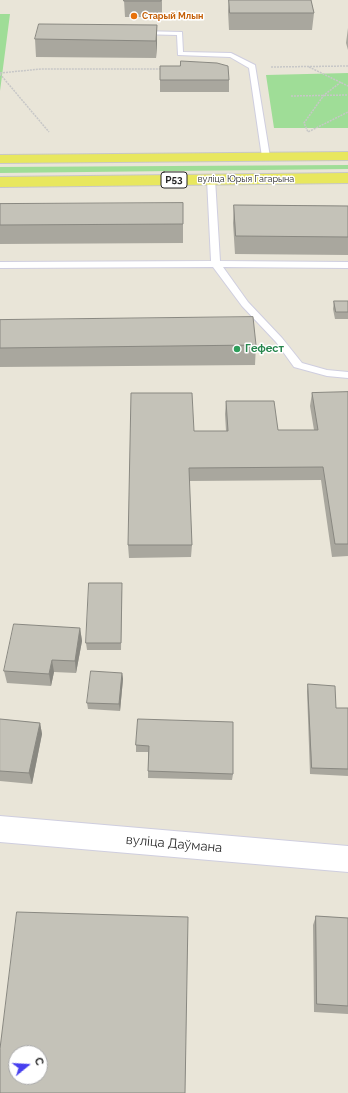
<!DOCTYPE html>
<html>
<head>
<meta charset="utf-8">
<style>
  body { margin:0 }
  #map { position:relative; width:348px; height:1093px; overflow:hidden; background:#e9e5d8; font-family:Raleway,sans-serif }
  canvas { display:block }
  .north { position:absolute; left:8px; top:1045px; width:40px; height:40px; box-sizing:border-box; background:#fff; border:1px solid #a9a9a9; border-radius:50%; rotate:72deg; font-size:11px; font-weight:700; line-height:16px; text-align:center; color:#272727 }
  .north::after { content:''; display:block; margin:auto; width:14px; height:18px; background:#473fef; clip-path:polygon(50% 0,100% 100%,50% 72%,0 100%) }
</style>
</head>
<body>
<div id="map">
<canvas width="348" height="1093"></canvas>
<div class="north">С</div>
</div>
<script>
const ctx = document.querySelector('canvas').getContext('2d');
ctx.lineJoin = 'round';
function paint(path, color) { ctx.fillStyle = color; ctx.fill(path, 'evenodd'); }
function trace(path, color, width, dash) { ctx.strokeStyle = color; ctx.lineWidth = width; ctx.lineCap = dash ? 'butt' : 'round'; ctx.setLineDash(dash || []); ctx.stroke(path); }
function drawText(font, color, halo, rows, align = 'center') {
  ctx.font = font + ' Raleway,sans-serif'; ctx.lineWidth = 3; ctx.setLineDash([]); ctx.textBaseline = 'middle'; ctx.strokeStyle = halo; ctx.fillStyle = color; for (const [text, x, y, turn = 0] of rows) {
    ctx.save(); ctx.translate(x, y); ctx.rotate((+turn || 0) * Math.PI / 180); ctx.textAlign = isNaN(turn) ? turn : align; if (halo) ctx.strokeText(text, 0, 0); ctx.fillText(text, 0, 0); ctx.restore();
  }
}
paint(new Path2D(`
  M 0,14 L 10,14 L 0,91 Z
  M 348,73 L 348,128 L 274,128 L 266,75 Z
  M 348,165 L 348,169 L 0,173 L 0,167 Z`), '#9fdd97');
const service = new Path2D(`
  M 140,31 L 182,32 L 183,52 L 231,53 L 255,65 L 270,157 L 269,159 L 263,159 L 262,157 L 249,68 L 230,57 L 178,55 L 177,35 L 138,34 L 137,33 Z
  M 208,177 L 214,177 L 215,179 L 220,261 L 348,262 L 348,268 L 223,267 L 248,302 L 282,338 L 302,363 L 327,370 L 348,372 L 348,378 L 327,376 L 294,367 L 276,342 L 242,306 L 213,267 L 0,268 L 0,262 L 211,261 L 207,179 Z`);
const minor = new Path2D(`
  M 0,816 L 348,846 L 348,872 L 0,842 Z`);
const primary = new Path2D(`
  M 348,152 L 348,160 L 0,163 L 0,155 Z
  M 348,173 L 348,183 L 0,187 L 0,177 Z`);
trace(service, '#cfcedf', 2);
trace(minor, '#cfcedf', 2);
trace(primary, '#c7c7c7', 2);
trace(new Path2D(`
  M 271,67 L 348,66
  M 309,67 L 348,86
  M 0,73 L 41,69 L 162,69
  M 0,74 L 49,132
  M 341,82 L 324,95 L 304,123 L 308,132 L 348,112
  M 291,96 L 348,95`), '#c7c7c7', 1.5, [2, 1]);
paint(service, '#fff');
paint(minor, '#fff');
paint(primary, '#e8e75e');
paint(new Path2D(`
  M 124,0 L 162,0 L 162,17 L 125,17 Z
  M 229,0 L 311,0 L 314,13 L 312,30 L 229,30 L 228,11 Z
  M 157,25 L 157,43 L 156,58 L 36,57 L 35,39 Z
  M 348,28 L 348,50 L 346,43 Z
  M 160,66 L 229,80 L 229,92 L 160,92 Z
  M 0,204 L 183,224 L 183,243 L 0,244 Z
  M 234,205 L 348,206 L 348,255 L 235,254 L 233,223 Z
  M 334,301 L 348,301 L 348,319 L 335,319 L 333,309 Z
  M 0,320 L 256,345 L 255,365 L 0,367 Z
  M 348,392 L 348,556 L 332,557 L 321,480 L 189,481 L 192,545 L 191,557 L 129,558 L 128,545 L 194,431 L 226,431 L 225,414 L 226,401 L 278,430 L 314,430 L 310,406 L 312,393 Z
  M 122,590 L 121,650 L 87,650 L 86,643 Z
  M 80,628 L 82,641 L 76,673 L 54,672 L 51,686 L 7,683 L 4,671 Z
  M 122,673 L 123,679 L 120,711 L 88,709 L 87,703 Z
  M 308,684 L 336,708 L 348,708 L 348,776 L 310,774 L 307,691 Z
  M 0,719 L 40,723 L 42,734 L 32,784 L 0,781 Z
  M 138,719 L 233,774 L 232,780 L 148,778 L 148,752 L 136,752 L 136,745 Z
  M 316,916 L 348,918 L 348,1014 L 314,1012 L 313,925 Z`), '#a9a79e');
paint(new Path2D(`
  M 157,25 L 157,43 L 156,58 L 156,41 Z
  M 80,628 L 82,641 L 76,673 L 75,661 Z
  M 52,660 L 54,672 L 51,686 L 49,674 Z
  M 122,673 L 123,679 L 120,711 L 119,704 Z
  M 40,723 L 42,734 L 32,784 L 29,773 Z`), '#898881');
const building = new Path2D(`
  M 124,0 L 161,0 L 161,1 L 124,1 Z
  M 229,0 L 311,0 L 314,13 L 230,13 Z
  M 39,24 L 157,25 L 156,41 L 35,39 Z
  M 181,61 L 217,63 L 228,66 L 229,80 L 160,80 L 160,66 L 180,66 Z
  M 183,203 L 183,224 L 0,225 L 0,204 Z
  M 234,205 L 348,206 L 348,237 L 236,236 Z
  M 334,301 L 348,301 L 348,312 L 336,312 Z
  M 253,317 L 256,345 L 0,348 L 0,320 Z
  M 348,392 L 348,544 L 335,544 L 323,467 L 189,468 L 192,545 L 128,545 L 131,393 L 192,393 L 194,431 L 228,431 L 226,401 L 274,401 L 278,430 L 318,430 L 312,393 Z
  M 89,583 L 122,583 L 121,643 L 86,643 Z
  M 14,624 L 80,628 L 75,661 L 52,660 L 49,674 L 4,671 Z
  M 91,671 L 122,673 L 119,704 L 87,703 Z
  M 308,684 L 335,686 L 336,708 L 348,708 L 348,769 L 312,768 Z
  M 0,719 L 40,723 L 29,773 L 0,771 Z
  M 138,719 L 233,722 L 233,774 L 148,771 L 149,746 L 136,745 Z
  M 17,912 L 188,917 L 185,1093 L 0,1093 L 0,1049 ZM 16,1053 L 40,1053 L 40,1077 L 16,1077 Z
  M 316,916 L 348,918 L 348,1006 L 317,1004 Z`);
paint(building, '#c4c2b8');
trace(building, '#898881', 1);
for (const [x, y, r, color] of [
  [134,16,4,"#e8710a"],
  [237,349,4,"#2e9e5b"]
]) { const dot = new Path2D(); dot.arc(x, y, r, 0, 2 * Math.PI); ctx.fillStyle = color; ctx.fill(dot); trace(dot, '#fff', 1.5); }
drawText('bold 9px', '#c56008', '#fff', [
  ["Старый Млын",142,16]
], 'left');
drawText('9px', '#272727', '#fff', [
  ["вуліца Юрыя Гагарына",246,179]
]);
for (const [x, y, w] of [
  [174,180,26]
]) { const box = new Path2D(); box.roundRect(x - w / 2, y - 8, w, 16, 3); ctx.fillStyle = '#fff'; ctx.fill(box); trace(box, '#272727', 1); }
drawText('bold 10px', '#272727', null, [
  ["Р53",174,180]
]);
drawText('bold 11px', '#27864d', '#fff', [
  ["Гефест",245,349]
], 'left');
drawText('13px', '#272727', '#fff', [
  ["вуліца Даўмана",174,844,5]
]);
</script>
</body>
</html>
